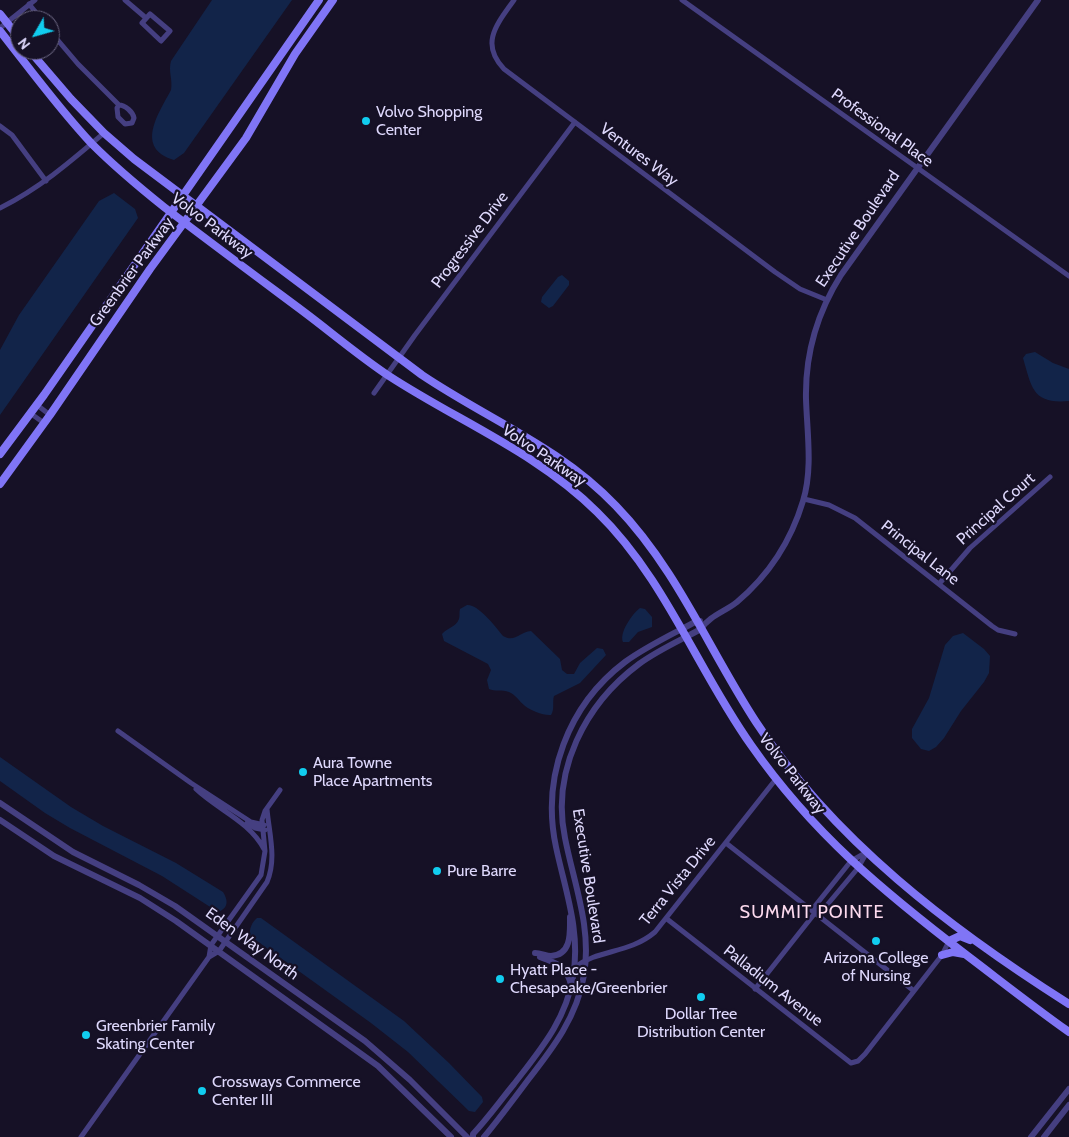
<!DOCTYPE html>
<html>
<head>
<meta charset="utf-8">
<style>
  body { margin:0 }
  #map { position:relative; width:1069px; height:1137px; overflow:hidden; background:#161126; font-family:Cabin,sans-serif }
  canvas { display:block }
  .north { position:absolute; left:10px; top:10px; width:50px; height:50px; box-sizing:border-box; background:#161126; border:1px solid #66617c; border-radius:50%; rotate:232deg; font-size:14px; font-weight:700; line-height:20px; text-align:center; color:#ded8fc }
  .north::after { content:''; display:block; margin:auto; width:18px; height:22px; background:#11cdef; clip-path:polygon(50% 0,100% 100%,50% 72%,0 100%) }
</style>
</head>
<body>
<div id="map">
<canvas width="1069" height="1137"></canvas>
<div class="north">N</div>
</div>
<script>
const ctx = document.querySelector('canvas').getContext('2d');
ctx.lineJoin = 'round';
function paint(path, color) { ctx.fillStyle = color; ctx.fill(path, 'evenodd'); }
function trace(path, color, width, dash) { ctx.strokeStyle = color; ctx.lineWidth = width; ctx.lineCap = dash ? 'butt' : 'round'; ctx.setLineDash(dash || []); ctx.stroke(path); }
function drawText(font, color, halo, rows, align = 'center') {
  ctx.font = font + ' Cabin,sans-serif'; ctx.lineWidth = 4.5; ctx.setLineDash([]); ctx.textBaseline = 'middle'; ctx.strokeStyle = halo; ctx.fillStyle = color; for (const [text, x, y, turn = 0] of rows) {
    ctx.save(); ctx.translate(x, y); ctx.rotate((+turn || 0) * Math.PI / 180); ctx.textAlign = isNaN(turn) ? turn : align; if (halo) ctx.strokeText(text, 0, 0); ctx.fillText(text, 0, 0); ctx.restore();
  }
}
paint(new Path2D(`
  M 212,0 L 292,0 L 184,153 L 174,160 C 134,148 159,113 171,90 C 173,80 168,71 171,61 Z
  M 114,193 L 135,209 L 138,218 L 0,415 L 0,350 L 19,315 L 99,201 Z
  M 562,275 L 569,281 L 569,285 L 553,306 L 549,308 L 541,302 L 542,297 L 558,277 Z
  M 1035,352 L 1053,363 L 1069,369 L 1069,401 C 1033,404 1032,389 1023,358 L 1026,354 Z
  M 467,605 C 478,604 496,627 503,636 C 515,643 519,632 531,631 L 560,659 L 562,670 L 567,674 L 574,674 L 580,663 L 597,648 L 603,649 L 606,655 L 580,683 L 554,696 C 552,702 555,709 551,715 C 544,716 530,710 525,706 C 519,701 516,695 509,692 C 502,689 495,692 489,689 L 487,680 L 491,670 L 488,664 L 444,641 L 442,634 C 447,628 456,627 459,619 C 460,616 459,612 460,609 Z
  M 640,608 L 645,609 L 652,617 L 652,627 L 638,632 L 629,642 L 623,642 C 619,633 632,614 640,608 Z
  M 963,633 L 984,649 L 990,656 L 989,673 L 984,682 L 961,711 L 944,738 L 936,747 L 929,751 L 921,749 L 912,738 L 912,729 L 929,698 L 945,645 L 953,636 Z
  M 0,757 L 71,807 L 103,826 L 176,863 L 223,892 C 228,900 229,908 218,912 L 162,876 L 70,828 L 45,813 L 0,781 Z
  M 257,918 L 261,918 L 404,1021 L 449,1063 L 482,1097 L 483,1102 L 475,1112 L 469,1111 L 408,1052 L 371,1023 L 250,936 C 249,929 252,922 257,918 Z`), '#122449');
trace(new Path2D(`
  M 125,0 L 146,18
  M 514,0 C 498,23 479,43 504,69 L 775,272 L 800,289 L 827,300
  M 682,0 L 1069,276
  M 29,4 L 42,20
  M 150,14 L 170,31 L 161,41 L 142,23 Z
  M 0,28 L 35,0
  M 50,31 L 78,64 L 119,105 C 125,105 133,112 134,118 L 132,123 L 125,124 L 118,117 L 117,108 L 119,105
  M 0,126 L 12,135 L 46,181
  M 0,208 C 40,188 70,162 104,133
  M 374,393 L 415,335 L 575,122
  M 37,405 L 50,415
  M 30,413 L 44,423
  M 804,499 L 829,505 L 855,518 L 992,626 L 998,630 L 1015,634
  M 939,584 L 970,548 L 1050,477
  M 118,731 L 191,783 L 251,822 L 264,825
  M 196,789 C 218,810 249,821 264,849
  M 247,823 L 255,828 L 265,830
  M 726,843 L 914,991
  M 815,913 L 822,911 L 858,868 L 867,852
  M 667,919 L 851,1063 L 858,1061 L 865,1054 L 942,955 L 949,941
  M 209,957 L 211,945 L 261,875 L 265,851 L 262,820 L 265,811 L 280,790
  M 575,967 C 599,949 629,954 655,932 L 776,779
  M 755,989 L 815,913 L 815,906 L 851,861 L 867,852
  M 81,1137 L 209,957 L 219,951 L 267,882 C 277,859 269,833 267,809`), '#453f81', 5);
trace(new Path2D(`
  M 0,803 L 73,852 L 139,885 L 175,906 L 365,1041 L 410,1080 L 467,1137
  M 0,820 L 54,856 L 140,898 L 176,921 L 378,1066 L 451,1137
  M 535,953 C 541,953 546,956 551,956 C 572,955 570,932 570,917
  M 540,957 C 557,964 566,964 571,985
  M 473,1137 L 473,1134 C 488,1118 500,1101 514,1084 C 540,1050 566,1020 573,977 C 581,931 565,890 556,847 C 541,777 568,705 625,662 C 647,646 673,634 697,621 L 700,621
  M 484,1137 C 499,1119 513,1100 528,1080 C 553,1048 577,1017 584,975 C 592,928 574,884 565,838 C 551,771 585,704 639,664 C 658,650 681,640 701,629 C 709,616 726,611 737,602 C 769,575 791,541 803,501 C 813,469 807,432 806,399 C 805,354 817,313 841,275 L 1038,0
  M 1031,1137 L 1069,1089
  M 1044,1137 L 1069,1105`), '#453f81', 6);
trace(new Path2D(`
  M 0,14 L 20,39
  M 0,31 C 30,69 59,109 92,144 C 115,167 139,187 164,207 C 211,243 257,277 304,312 C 332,333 359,356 389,376 C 458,421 538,453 597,512 C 665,578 697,669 751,745 C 813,834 884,892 969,957 C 1002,982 1035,1008 1069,1032
  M 29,50 L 71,99 L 104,133 L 134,159 L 422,375 C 489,420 560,447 616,506 C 677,569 709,650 756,722 C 833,840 952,930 1069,1004
  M 0,454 L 44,395 L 319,0
  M 0,484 L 50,415 L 150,269 L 246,138 L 295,54 L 333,0
  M 949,941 L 960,936 L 970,940
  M 942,955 L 953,952 L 964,954`), '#8075f6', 8);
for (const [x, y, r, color] of [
  [366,121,5,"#11cdef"],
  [303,772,5,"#11cdef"],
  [437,871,5,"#11cdef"],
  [876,941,5,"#11cdef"],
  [500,979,5,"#11cdef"],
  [701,997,5,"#11cdef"],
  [86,1035,5,"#11cdef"],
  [202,1091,5,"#11cdef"]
]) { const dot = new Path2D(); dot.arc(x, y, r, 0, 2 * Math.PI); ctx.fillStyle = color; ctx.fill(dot); trace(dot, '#161126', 2); }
drawText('16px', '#ded8fc', '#161126', [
  ["Volvo Shopping",376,112],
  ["Center",376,130],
  ["Aura Towne",313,763],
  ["Place Apartments",313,781],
  ["Pure Barre",447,871],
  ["Arizona College",876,958,"center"],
  ["of Nursing",876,976,"center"],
  ["Hyatt Place -",510,970],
  ["Chesapeake/Greenbrier",510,988],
  ["Dollar Tree",701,1014,"center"],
  ["Distribution Center",701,1032,"center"],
  ["Greenbrier Family",96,1026],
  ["Skating Center",96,1044],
  ["Crossways Commerce",212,1082],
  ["Center III",212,1100]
], 'left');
drawText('16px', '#ded8fc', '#161126', [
  ["Professional Place",882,128,36],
  ["Ventures Way",639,155,37],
  ["Volvo Parkway",212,226,37],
  ["Executive Boulevard",858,229,-56],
  ["Progressive Drive",470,240,-53],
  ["Greenbrier Parkway",132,272,-54],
  ["Volvo Parkway",544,456,34],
  ["Principal Court",996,509,-42],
  ["Principal Lane",920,553,38],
  ["Volvo Parkway",792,774,52],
  ["Executive Boulevard",588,876,81],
  ["Terra Vista Drive",678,881,-51],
  ["Eden Way North",252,944,36],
  ["Palladium Avenue",773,986,38]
]);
ctx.letterSpacing = '1px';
drawText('18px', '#fddaee', '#161126', [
  ["SUMMIT POINTE",812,913]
]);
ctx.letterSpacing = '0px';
</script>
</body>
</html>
